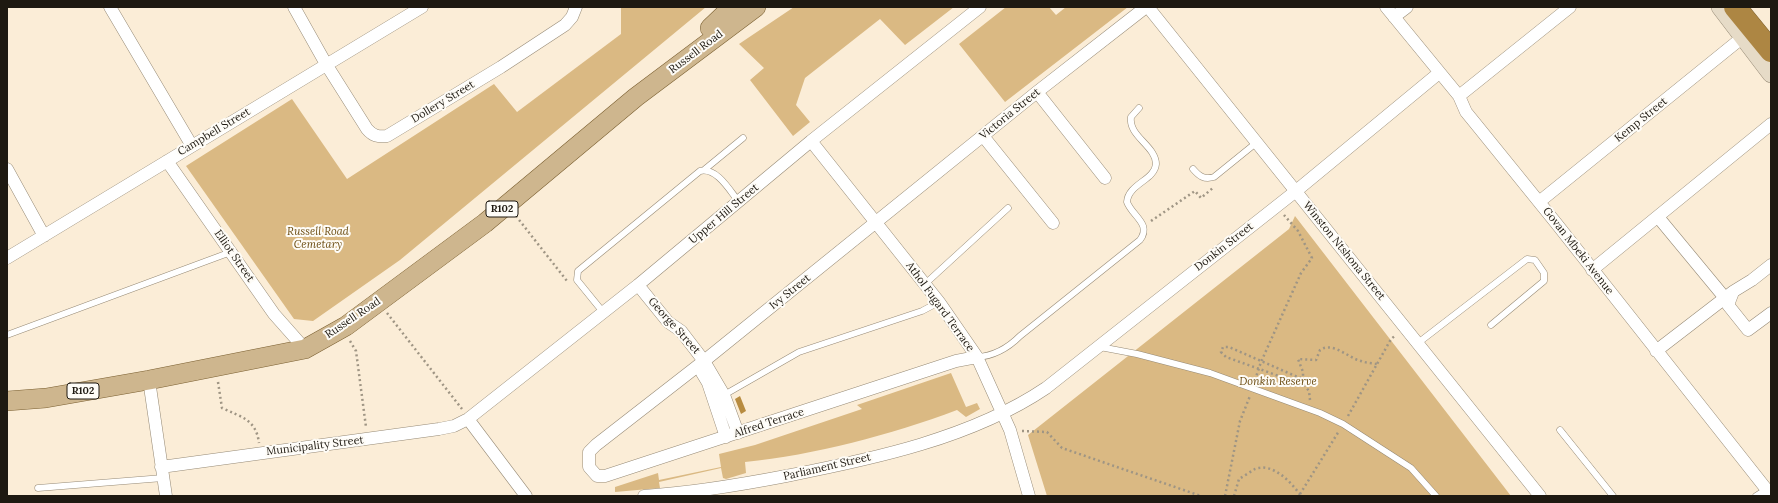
<!DOCTYPE html>
<html>
<head>
<meta charset="utf-8">
<style>
  body { margin:0 }
  #map { position:relative; width:1778px; height:503px; overflow:hidden; background:#fbedd7; font-family:Lora,serif }
  canvas { display:block }
  .frame { position:absolute; inset:0; border:8px solid #1e1911; pointer-events:none }
</style>
</head>
<body>
<div id="map">
<canvas width="1778" height="503"></canvas>
<div class="frame"></div>
</div>
<script>
const ctx = document.querySelector('canvas').getContext('2d');
ctx.lineJoin = 'round';
function paint(path, color) { ctx.fillStyle = color; ctx.fill(path, 'evenodd'); }
function trace(path, color, width, dash) { ctx.strokeStyle = color; ctx.lineWidth = width; ctx.lineCap = dash ? 'butt' : 'round'; ctx.setLineDash(dash || []); ctx.stroke(path); }
function drawText(font, color, halo, rows, align = 'center') {
  ctx.font = font + ' Lora,serif'; ctx.lineWidth = 4; ctx.setLineDash([]); ctx.textBaseline = 'middle'; ctx.strokeStyle = halo; ctx.fillStyle = color; for (const [text, x, y, turn = 0] of rows) {
    ctx.save(); ctx.translate(x, y); ctx.rotate((+turn || 0) * Math.PI / 180); ctx.textAlign = isNaN(turn) ? turn : align; if (halo) ctx.strokeText(text, 0, 0); ctx.fillText(text, 0, 0); ctx.restore();
  }
}
paint(new Path2D(`
  M 621,7 L 706,7 L 400,260 L 313,321 L 294,319 L 186,166 L 292,99 L 347,179 L 494,84 L 517,112 L 621,34 Z
  M 794,7 L 954,7 L 905,45 L 880,19 L 805,78 L 796,105 L 810,122 L 793,136 L 750,80 L 764,68 L 739,44 Z
  M 1006,7 L 1049,7 L 1056,15 L 1066,7 L 1128,7 L 1005,102 L 959,44 Z
  M 1295,216 L 1511,496 L 1047,496 L 1028,435 L 1289,229 Z
  M 951,373 L 966,407 L 977,403 L 980,409 L 966,417 L 957,410 C 890,435 815,455 745,462 L 746,473 L 726,479 L 723,478 L 721,468 L 659,482 L 660,488 L 615,492 L 615,487 L 658,473 L 659,480 L 721,467 L 719,454 L 755,445 L 862,409 L 857,405 Z`), '#dab983');
paint(new Path2D(`
  M 740,396 L 746,411 L 741,414 L 735,399 Z`), '#b88c40');
const lane = new Path2D(`
  M 1193,169 C 1199,176 1204,180 1214,177 L 1256,143
  M 704,170 L 743,138
  M 925,284 L 1008,208
  M 603,312 L 577,280 L 578,271 L 700,171 C 717,167 730,191 739,202
  M 7,335 L 231,252
  M 1418,343 L 1527,259 L 1535,260 L 1544,273 L 1544,281 L 1491,325
  M 1100,347 L 1137,354 L 1210,373 L 1320,413 L 1343,424 L 1411,468 L 1436,496
  M 977,357 C 995,356 1008,348 1020,336 L 1140,240 C 1152,224 1132,216 1127,202 C 1128,184 1155,180 1156,164 C 1156,146 1128,136 1131,117 L 1139,108
  M 724,395 L 799,352 L 922,311 L 939,302
  M 1560,430 L 1613,496
  M 38,488 L 163,478
  M 1756,496 L 1767,489`);
const street = new Path2D(`
  M 110,7 L 192,146
  M 294,7 L 326,64 L 367,129 C 373,136 378,137 387,136 L 501,67 L 565,25 L 572,17 L 576,7
  M 1148,7 L 1540,496
  M 1386,7 L 1459,96 L 1466,112 L 1475,123 L 1556,223 L 1771,495
  M 1394,17 L 1407,7
  M 1037,92 L 1105,178
  M 1459,96 L 1570,7
  M 983,136 L 1053,223
  M 811,141 L 939,302 L 977,357 L 1010,430 L 1029,496
  M 167,161 L 274,314 L 305,349
  M 7,169 L 44,236
  M 1539,202 L 1743,37
  M 1658,217 L 1725,298
  M 7,258 L 422,7
  M 1592,270 L 1771,124
  M 638,285 L 668,322 L 681,331 L 704,361 L 724,395 L 738,433
  M 1733,292 L 1728,305 L 1748,330 L 1771,313
  M 1656,351 L 1734,291 L 1752,280 L 1771,265
  M 977,357 L 956,361 L 605,476 L 597,476 L 589,467 L 589,452 L 596,445 L 704,361 L 1037,92 L 1146,7
  M 702,373 L 708,383 L 726,437
  M 149,380 L 166,496
  M 468,419 L 526,496
  M 161,467 L 439,429 L 454,426 L 468,419 L 638,285 L 811,141 L 980,7
  M 644,496 C 692,493 739,485 786,476 C 873,459 972,438 1046,388 L 1296,191 L 1439,73`);
const secondary = new Path2D(`
  M 1720,7 L 1771,74`);
const primary = new Path2D(`
  M 710,28 L 732,7
  M 7,401 L 46,398 L 149,380 L 305,349 L 346,326 L 485,223 L 636,97 L 756,7`);
const highway = new Path2D(`
  M 1735,7 L 1771,51`);
trace(lane, '#968a76', 7);
trace(street, '#968a76', 13);
trace(secondary, '#968a76', 18);
trace(primary, '#7b6032', 20);
trace(highway, '#7b6032', 23);
trace(new Path2D(`
  M 516,216 L 567,281
  M 1151,221 L 1195,191 L 1201,198 L 1214,187
  M 387,313 L 462,409
  M 350,341 L 356,351 L 366,427
  M 1255,380 L 1261,362 L 1301,273 L 1312,258 L 1298,231 L 1284,215
  M 218,382 L 222,408 C 241,417 256,419 259,443
  M 1310,400 L 1309,391 L 1304,385 L 1226,357 L 1221,352 L 1223,347 L 1229,347 L 1300,378 L 1303,377 L 1303,372 L 1298,359 L 1316,360 L 1320,350 C 1333,341 1348,358 1361,361 C 1366,363 1372,363 1377,364
  M 1348,416 L 1391,339 L 1396,335
  M 1022,431 L 1047,432 L 1062,448 L 1201,496
  M 1300,494 L 1339,431
  M 1225,496 L 1240,421 L 1250,396
  M 1234,496 L 1239,479 C 1244,476 1250,472 1255,469 C 1273,462 1292,483 1301,496`), '#9f9584', 2.5, [2, 3]);
trace(lane, '#fff', 6);
trace(street, '#fff', 12);
trace(secondary, '#e6dbc7', 17);
trace(primary, '#ceb68e', 19);
trace(highway, '#ad8643', 22);
for (const [x, y, w] of [
  [502,209,32],
  [83,391,32]
]) { const box = new Path2D(); box.roundRect(x - w / 2, y - 8, w, 16, 3); ctx.fillStyle = '#fefcf7'; ctx.fill(box); trace(box, '#1e1911', 1); }
drawText('bold 10px', '#1e1911', null, [
  ["R102",502,209],
  ["R102",83,391]
]);
drawText('11px', '#1e1911', '#fefcf7', [
  ["Russell Road",696,52,-37],
  ["Dollery Street",443,102,-31],
  ["Victoria Street",1010,114,-39],
  ["Kemp Street",1641,120,-39],
  ["Campbell Street",214,132,-31],
  ["Upper Hill Street",724,214,-40],
  ["Donkin Street",1224,247,-38],
  ["Winston Ntshona Street",1344,251,51],
  ["Govan Mbeki Avenue",1578,251,52],
  ["Elliot Street",234,256,55],
  ["Ivy Street",790,292,-39],
  ["Athol Fugard Terrace",940,307,54],
  ["Russell Road",353,318,-34],
  ["George Street",674,326,48],
  ["Alfred Terrace",769,423,-18],
  ["Municipality Street",315,446,-7],
  ["Parliament Street",827,467,-13]
]);
drawText('italic 11px', '#6e4f15', '#fefcf7', [
  ["Russell Road",318,232],
  ["Cemetary",318,245],
  ["Donkin Reserve",1278,382]
]);
</script>
</body>
</html>
